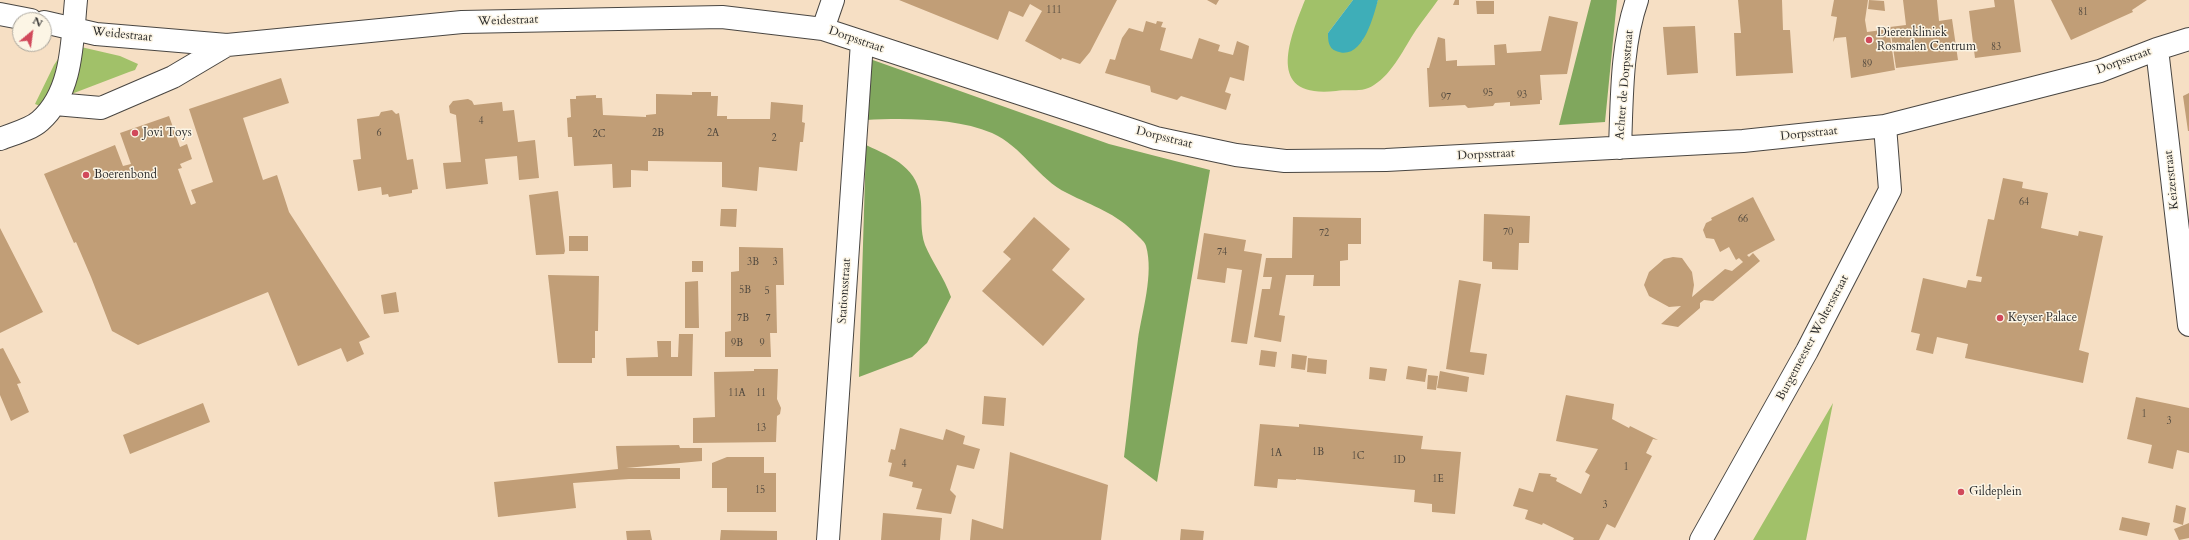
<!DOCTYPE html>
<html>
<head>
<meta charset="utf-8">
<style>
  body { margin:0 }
  #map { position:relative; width:2189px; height:540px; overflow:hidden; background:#f6dfc4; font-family:Cardo,serif }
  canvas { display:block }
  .north { position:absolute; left:12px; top:12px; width:40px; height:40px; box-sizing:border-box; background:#fcf5e5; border:1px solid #a8a49b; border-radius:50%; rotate:29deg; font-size:11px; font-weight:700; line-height:16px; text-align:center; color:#2b2b2b }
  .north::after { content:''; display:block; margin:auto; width:14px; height:18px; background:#d1495b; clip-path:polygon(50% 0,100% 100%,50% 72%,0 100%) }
</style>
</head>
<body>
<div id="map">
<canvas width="2189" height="540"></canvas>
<div class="north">N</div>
</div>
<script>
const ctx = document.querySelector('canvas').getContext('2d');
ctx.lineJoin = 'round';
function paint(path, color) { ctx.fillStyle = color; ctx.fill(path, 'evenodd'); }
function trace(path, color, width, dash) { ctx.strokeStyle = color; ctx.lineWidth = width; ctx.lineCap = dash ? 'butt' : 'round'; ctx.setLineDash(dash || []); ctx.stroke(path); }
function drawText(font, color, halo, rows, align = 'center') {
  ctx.font = font + ' Cardo,serif'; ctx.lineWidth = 3; ctx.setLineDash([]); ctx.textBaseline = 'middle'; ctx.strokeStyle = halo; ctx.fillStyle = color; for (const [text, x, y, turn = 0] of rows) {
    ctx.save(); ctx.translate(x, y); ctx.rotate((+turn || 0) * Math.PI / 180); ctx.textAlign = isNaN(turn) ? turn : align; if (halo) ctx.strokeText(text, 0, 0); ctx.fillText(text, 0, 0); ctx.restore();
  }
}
paint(new Path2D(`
  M 1305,0 L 1353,0 L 1328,33 L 1362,41 L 1378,0 L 1438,0 C 1431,10 1423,20 1416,30 C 1404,48 1393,73 1374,85 C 1363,93 1349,89 1336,91 C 1265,99 1289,40 1305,0 Z
  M 68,44 L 120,56 L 138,64 L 135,70 L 129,72 L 40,106 L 35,104 L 54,65 Z
  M 1833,403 L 1806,540 L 1753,540 Z`), '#a1c169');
paint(new Path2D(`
  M 1591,0 L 1617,0 L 1605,122 L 1559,125 Z
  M 870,59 L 1109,144 L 1210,170 L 1157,482 L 1124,457 C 1129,418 1133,378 1138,339 C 1142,312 1154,274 1146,246 C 1145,242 1140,238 1137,235 C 1115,212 1094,207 1067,193 C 1038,179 1022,146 992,133 C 956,118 905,118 866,120 Z
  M 866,145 C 894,158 919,168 921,202 C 922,216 920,231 925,245 C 932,262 944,277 951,297 L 927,343 L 912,357 L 859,377 Z`), '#80a75d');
paint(new Path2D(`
  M 1353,0 L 1378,0 C 1373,18 1362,62 1336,51 C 1328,48 1328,40 1328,33 Z`), '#3eaeb8');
paint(new Path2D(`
  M 899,0 L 1117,0 L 1090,52 L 1080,64 L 1062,58 L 1061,60 L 1025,41 L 1042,11 L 1030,4 L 1023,17 L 1009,11 L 998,40 Z
  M 1207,0 L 1219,0 L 1216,5 Z
  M 1455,0 L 1459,0 L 1459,5 L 1453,5 Z
  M 1738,0 L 1782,0 L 1783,30 L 1790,30 L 1793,73 L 1736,76 L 1734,33 L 1741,33 Z
  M 1834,0 L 1868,0 L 1865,20 L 1867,32 L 1889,29 L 1895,70 L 1851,78 L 1846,37 L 1835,38 L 1833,42 L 1837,17 L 1831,16 Z
  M 1869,0 L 1884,1 L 1885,11 L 1868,9 Z
  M 1903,0 L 1937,0 L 1939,21 L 1952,19 L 1958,60 L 1896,68 L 1890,27 L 1906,25 Z
  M 1994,0 L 2014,0 L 2021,52 L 1975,58 L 1969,11 L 1995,7 Z
  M 2051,0 L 2147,0 L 2132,10 L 2133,12 L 2071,40 Z
  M 1476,1 L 1494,1 L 1494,14 L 1477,14 Z
  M 1549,16 L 1578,22 L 1567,74 L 1540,75 L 1542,100 L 1540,100 L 1540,104 L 1510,106 L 1510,102 L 1495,103 L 1493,106 L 1468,108 L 1465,105 L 1429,107 L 1427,68 L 1429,68 L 1438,37 L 1445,39 L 1446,61 L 1457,60 L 1457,66 L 1495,65 L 1494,45 L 1506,44 L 1507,53 L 1541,51 Z
  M 1146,21 L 1156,24 L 1157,21 L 1163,22 L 1161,27 L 1166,28 L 1160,50 L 1192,59 L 1199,38 L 1220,45 L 1218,51 L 1233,55 L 1237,41 L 1249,46 L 1244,81 L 1230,77 L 1225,92 L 1231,94 L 1226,110 L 1181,96 L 1177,100 L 1151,92 L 1150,86 L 1105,73 L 1110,59 L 1115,60 L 1122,38 L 1129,28 L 1143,32 Z
  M 1695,26 L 1698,73 L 1667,75 L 1663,27 Z
  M 281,78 L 289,103 L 243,118 L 263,180 L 277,175 L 289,212 L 370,337 L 359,342 L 364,354 L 347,362 L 341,348 L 298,366 L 268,292 L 138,345 L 112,331 L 91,277 L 76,242 L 74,243 L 44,174 L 115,145 L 123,166 L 131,164 L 120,133 L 169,116 L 180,147 L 187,144 L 192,159 L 180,164 L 182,168 L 178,169 L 191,205 L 196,203 L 191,190 L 213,182 L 189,109 Z
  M 692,92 L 711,92 L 711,96 L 718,96 L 717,116 L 727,116 L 727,119 L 770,119 L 771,102 L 803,105 L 802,122 L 805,123 L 803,142 L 800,142 L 797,171 L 759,167 L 757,191 L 722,187 L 722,162 L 648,161 L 648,171 L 631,170 L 631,187 L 613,188 L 612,164 L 574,166 L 572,137 L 568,137 L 567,118 L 571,117 L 570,99 L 576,99 L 576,96 L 596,95 L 596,98 L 602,98 L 603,115 L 646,117 L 646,115 L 656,114 L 656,94 L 692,95 Z
  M 2189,93 L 2189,131 L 2188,131 L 2183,96 Z
  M 468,99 L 472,101 L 474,105 L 502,102 L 503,111 L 514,110 L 518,142 L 535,140 L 539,178 L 519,180 L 517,156 L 485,159 L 488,184 L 446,189 L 443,163 L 461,162 L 456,115 L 450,113 L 449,106 L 453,101 Z
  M 392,110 L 396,114 L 399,113 L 407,160 L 413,159 L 418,189 L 412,190 L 412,193 L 389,197 L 388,194 L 382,195 L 381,187 L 358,191 L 353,160 L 361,159 L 357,119 L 379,116 L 381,112 Z
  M 2003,178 L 2023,182 L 2022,188 L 2048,193 L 2041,228 L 2078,236 L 2079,231 L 2103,236 L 2079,350 L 2089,353 L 2083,383 L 1965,358 L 1968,344 L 1937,337 L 1933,354 L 1916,350 L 1920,334 L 1911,332 L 1923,278 L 1966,288 L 1968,280 L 1981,282 L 1982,277 L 1976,276 L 1988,219 L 1994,220 Z
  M 558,191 L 565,251 L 564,254 L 536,255 L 529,195 Z
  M 1753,197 L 1775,240 L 1747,255 L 1749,257 L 1753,253 L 1760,261 L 1713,301 L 1704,300 L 1700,303 L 1700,308 L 1678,327 L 1661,324 L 1681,306 L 1669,307 L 1649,296 L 1644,285 L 1649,272 L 1664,259 L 1673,257 L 1682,258 L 1692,272 L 1694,285 L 1692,297 L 1725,269 L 1732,271 L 1743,262 L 1739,258 L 1736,260 L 1729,247 L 1720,252 L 1714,239 L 1706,238 L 1703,230 L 1706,223 L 1712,220 L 1711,218 Z
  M 721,209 L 737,209 L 736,227 L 720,226 Z
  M 1484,214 L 1530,216 L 1529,243 L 1519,243 L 1518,270 L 1492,269 L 1492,262 L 1483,261 Z
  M 1034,217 L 1070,249 L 1052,270 L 1085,299 L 1043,346 L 982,291 L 1011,259 L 1003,252 Z
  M 1293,217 L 1361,218 L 1361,244 L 1348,244 L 1348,260 L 1340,261 L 1340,286 L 1313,286 L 1314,275 L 1286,275 L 1279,315 L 1285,316 L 1281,342 L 1254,337 L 1262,289 L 1270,289 L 1272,277 L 1263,277 L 1266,258 L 1292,258 Z
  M 0,228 L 43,312 L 0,333 Z
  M 1204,233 L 1246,240 L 1244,251 L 1262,254 L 1247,344 L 1231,342 L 1242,270 L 1227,268 L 1225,283 L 1197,279 Z
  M 569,236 L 588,236 L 588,251 L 569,251 Z
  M 739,247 L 783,248 L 784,285 L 776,285 L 777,333 L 770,333 L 771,357 L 725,357 L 725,332 L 731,331 L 731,272 L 739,271 Z
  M 692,261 L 703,261 L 703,272 L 692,272 Z
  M 548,275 L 599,276 L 598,331 L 595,331 L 595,358 L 592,358 L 592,363 L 558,363 Z
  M 1459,280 L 1481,284 L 1470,352 L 1487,354 L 1484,375 L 1446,369 Z
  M 698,281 L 699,328 L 685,328 L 685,282 Z
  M 396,292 L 399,312 L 384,314 L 381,295 Z
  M 679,334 L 693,334 L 692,376 L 627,376 L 626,358 L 658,357 L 657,341 L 671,341 L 671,357 L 678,357 Z
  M 3,348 L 21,383 L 17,384 L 29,412 L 11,421 L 0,395 L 0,349 Z
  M 1261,350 L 1277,352 L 1275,367 L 1259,365 Z
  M 1292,354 L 1307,356 L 1305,370 L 1291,368 Z
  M 1308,358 L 1327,360 L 1326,374 L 1307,372 Z
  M 1408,366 L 1427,369 L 1425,382 L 1406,379 Z
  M 1370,367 L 1387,369 L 1385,381 L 1369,379 Z
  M 754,369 L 778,369 L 777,399 L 781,408 L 780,414 L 777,416 L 776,442 L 693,443 L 693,418 L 715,417 L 714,372 L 754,371 Z
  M 1440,371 L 1469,377 L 1467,392 L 1437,388 Z
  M 1428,375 L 1438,376 L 1436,390 L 1427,389 Z
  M 1566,395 L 1614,404 L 1612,419 L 1629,428 L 1630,426 L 1658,440 L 1653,439 L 1646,453 L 1652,456 L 1615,528 L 1607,524 L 1599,540 L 1573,540 L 1574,538 L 1543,523 L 1542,525 L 1525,519 L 1528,510 L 1513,506 L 1519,488 L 1533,492 L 1539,473 L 1551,474 L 1550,476 L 1557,478 L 1556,481 L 1581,494 L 1590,475 L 1585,472 L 1598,449 L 1556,441 Z
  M 984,396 L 1006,398 L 1004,426 L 982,424 Z
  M 2136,397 L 2189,408 L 2189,453 L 2177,450 L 2173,469 L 2148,463 L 2152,445 L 2127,439 Z
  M 203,403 L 210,422 L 130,454 L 123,435 Z
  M 1260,424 L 1299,427 L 1299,424 L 1423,436 L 1421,449 L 1461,452 L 1455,514 L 1432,512 L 1432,504 L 1414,502 L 1415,490 L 1296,479 L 1296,480 L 1278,479 L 1277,488 L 1254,486 Z
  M 900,428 L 943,440 L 946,429 L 965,436 L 963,444 L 980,449 L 974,469 L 957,465 L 950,490 L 956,496 L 951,514 L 916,509 L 922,489 L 912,487 L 913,482 L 889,476 L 892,463 L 888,462 L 891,449 L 895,450 Z
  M 679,445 L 680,448 L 702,448 L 702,461 L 626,468 L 680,468 L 680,479 L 629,479 L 573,483 L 576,508 L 498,517 L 494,482 L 618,469 L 616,446 Z
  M 1010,452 L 1108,485 L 1101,540 L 970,540 L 972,519 L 1003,529 Z
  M 727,457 L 764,457 L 764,473 L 776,473 L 776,512 L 727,512 L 727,488 L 712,488 L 712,463 Z
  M 2176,505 L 2186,508 L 2183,525 L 2173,522 Z
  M 883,513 L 942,518 L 940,540 L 881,540 Z
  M 2122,517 L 2150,523 L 2147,536 L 2119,530 Z
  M 2189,523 L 2189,538 L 2179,540 L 2174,529 Z
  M 1181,529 L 1204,531 L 1203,540 L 1180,540 Z
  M 650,530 L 652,540 L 627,540 L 626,531 Z
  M 721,530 L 777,531 L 777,540 L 720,540 Z`), '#c19e77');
const minor = new Path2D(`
  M 0,14 L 31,20
  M 44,22 L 96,34 L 227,45 L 462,22 L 722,17 L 823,29 L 1156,138 L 1236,155 L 1285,161 L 1386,160 L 1743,141 L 1885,126 L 2100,71 L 2157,49 L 2189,39
  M 823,29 L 833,0
  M 2157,49 L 2189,325
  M 55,104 L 101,108 L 173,77 L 227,45
  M 0,139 C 12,134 30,130 40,121 C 73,92 72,41 76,0
  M 1620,148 C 1622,99 1621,46 1637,0
  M 828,540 L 862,42
  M 1701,540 L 1807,351 L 1890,190 L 1885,126`);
trace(minor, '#494642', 24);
trace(minor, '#fff', 22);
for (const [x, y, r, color] of [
  [1869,40,4,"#d1495b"],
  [135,133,4,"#d1495b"],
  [86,175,4,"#d1495b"],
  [2000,318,4,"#d1495b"],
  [1961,492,4,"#d1495b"]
]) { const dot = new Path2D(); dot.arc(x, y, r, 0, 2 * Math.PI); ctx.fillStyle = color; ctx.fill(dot); trace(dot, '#fcf5e5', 1.5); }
drawText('10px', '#50483e', null, [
  ["111",1054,11],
  ["81",2083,13],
  ["83",1996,48],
  ["89",1867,65],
  ["95",1488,94],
  ["93",1522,96],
  ["97",1446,98],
  ["4",481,122],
  ["6",379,134],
  ["2B",658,134],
  ["2A",713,134],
  ["2C",599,135],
  ["2",774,139],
  ["64",2024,203],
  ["66",1743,220],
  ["70",1508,233],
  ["72",1324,234],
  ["74",1222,253],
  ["3B",753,263],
  ["3",775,263],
  ["5B",745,291],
  ["5",767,292],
  ["7B",743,319],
  ["7",768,319],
  ["9B",737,344],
  ["9",762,344],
  ["11A",737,394],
  ["11",761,394],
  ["1",2144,415],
  ["3",2169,422],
  ["13",761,429],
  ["1B",1318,453],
  ["1A",1276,454],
  ["1C",1358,457],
  ["1D",1399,461],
  ["4",904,465],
  ["1",1626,468],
  ["1E",1438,480],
  ["15",760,491],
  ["3",1605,506]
]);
drawText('12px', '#2b2b2b', '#fcf5e5', [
  ["Weidestraat",508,21,-2],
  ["Weidestraat",122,35,6],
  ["Dorpsstraat",856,40,19],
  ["Dorpsstraat",2124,61,-20],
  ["Achter de Dorpsstraat",1625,85,-85],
  ["Dorpsstraat",1809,134,-6],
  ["Dorpsstraat",1164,138,14],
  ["Dorpsstraat",1486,155,-3],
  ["Keizerstraat",2172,180,-96],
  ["Stationsstraat",845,291,-86],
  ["Burgemeester Woltersstraat",1813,338,-62]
]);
drawText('12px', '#2b2b2b', '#fcf5e5', [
  ["Dierenkliniek",1877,33],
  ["Rosmalen Centrum",1877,47],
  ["Jovi Toys",143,133],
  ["Boerenbond",94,175],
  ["Keyser Palace",2008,318],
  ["Gildeplein",1969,492]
], 'left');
</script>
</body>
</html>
